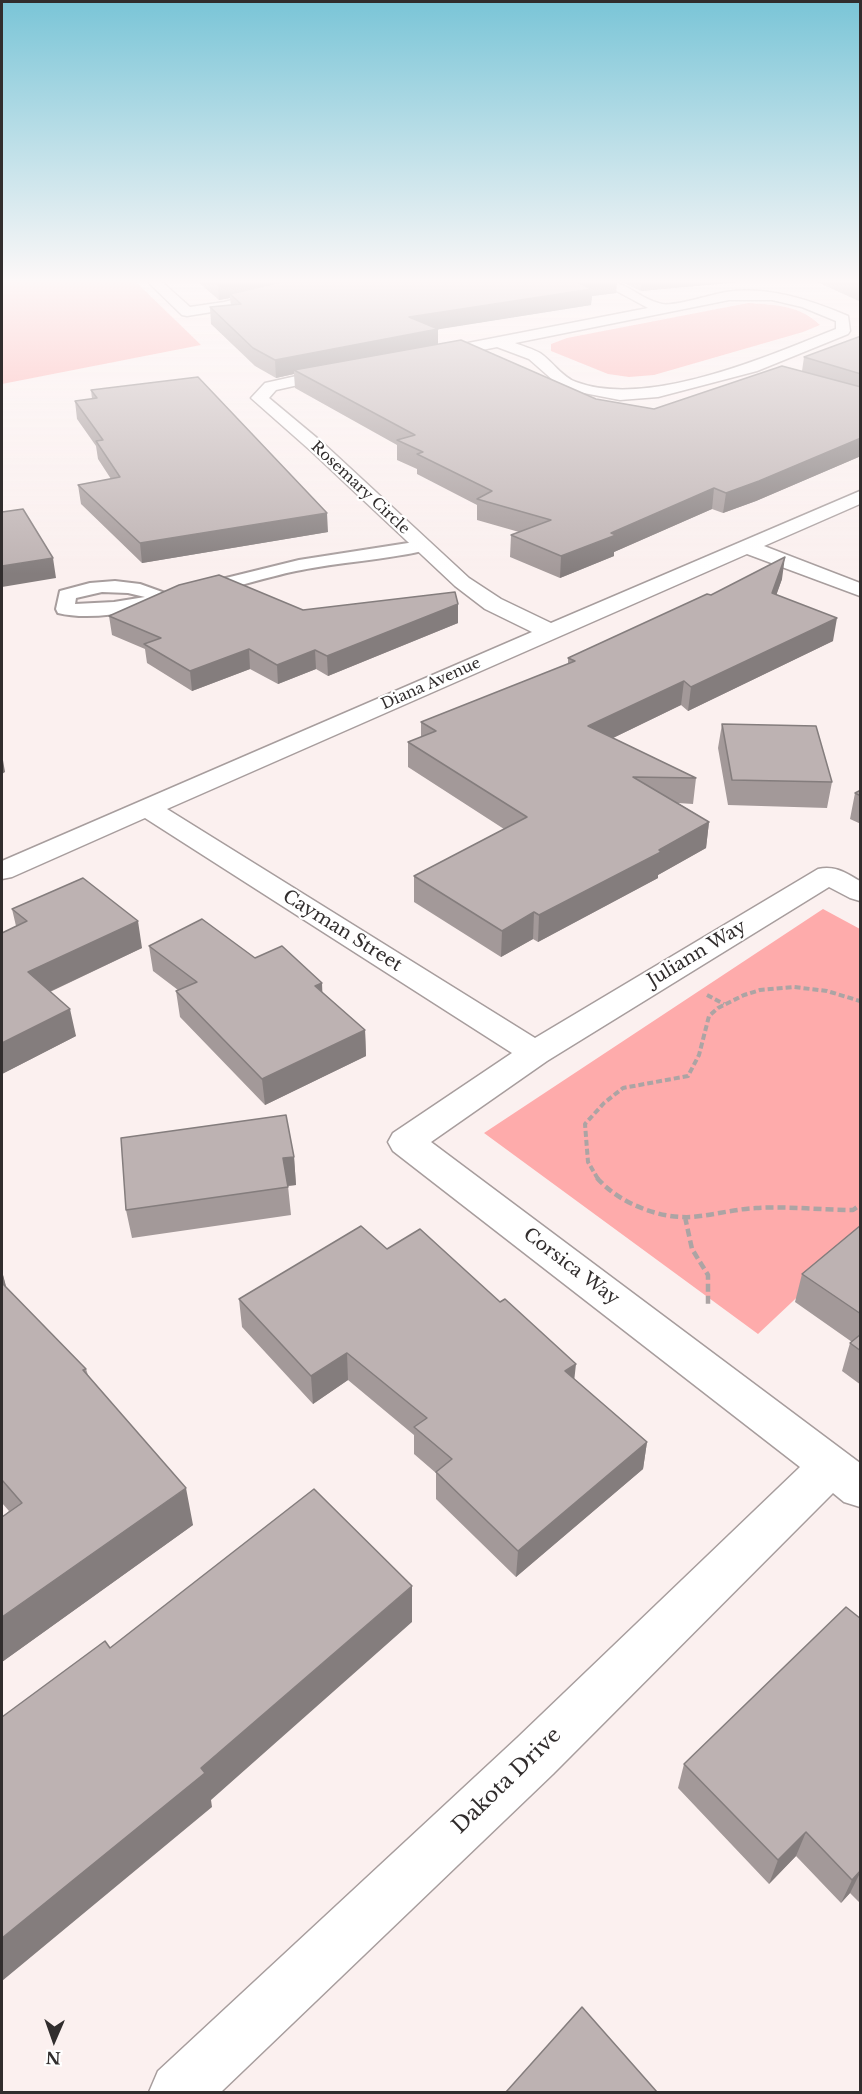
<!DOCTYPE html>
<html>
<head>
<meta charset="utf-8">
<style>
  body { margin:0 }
  #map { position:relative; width:862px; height:2094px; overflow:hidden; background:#fbf0ef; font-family:"Libre Baskerville",serif }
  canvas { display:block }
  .frame { position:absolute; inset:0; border:3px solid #312d2d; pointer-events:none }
  .north { position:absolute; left:24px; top:2010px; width:60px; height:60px; -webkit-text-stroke:4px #fff; paint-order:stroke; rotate:182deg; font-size:16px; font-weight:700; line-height:24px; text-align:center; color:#312d2d }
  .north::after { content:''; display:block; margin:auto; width:21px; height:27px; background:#312d2d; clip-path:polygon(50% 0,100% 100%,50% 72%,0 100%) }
</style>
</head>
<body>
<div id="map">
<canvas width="862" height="2094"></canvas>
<div class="frame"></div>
<div class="north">N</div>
</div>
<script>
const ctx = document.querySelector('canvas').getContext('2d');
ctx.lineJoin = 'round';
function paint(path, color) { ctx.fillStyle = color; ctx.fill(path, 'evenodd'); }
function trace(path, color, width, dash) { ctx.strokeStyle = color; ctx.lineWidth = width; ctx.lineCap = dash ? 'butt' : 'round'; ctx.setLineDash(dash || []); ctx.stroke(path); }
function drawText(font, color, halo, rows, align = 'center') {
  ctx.font = font + ' "Libre Baskerville",serif'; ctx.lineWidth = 4.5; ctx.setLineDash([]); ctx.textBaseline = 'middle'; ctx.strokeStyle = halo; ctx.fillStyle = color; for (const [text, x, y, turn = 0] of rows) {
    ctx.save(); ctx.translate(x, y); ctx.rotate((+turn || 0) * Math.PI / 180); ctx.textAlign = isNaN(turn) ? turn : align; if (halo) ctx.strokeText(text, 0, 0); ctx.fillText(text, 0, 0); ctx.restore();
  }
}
paint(new Path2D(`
  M 2,281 L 135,281 L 201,345 L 2,384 Z
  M 748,303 C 775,305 800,305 820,325 L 803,332 L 654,375 L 629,377 L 608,374 L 551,351 L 551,344 L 567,338 Z
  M 823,909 L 860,929 L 860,1238 L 758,1334 L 484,1133 Z`), '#feabab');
const service = new Path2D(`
  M 421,541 L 427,542 L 430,546 L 427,550 C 385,560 339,562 296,571 C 233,584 118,628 58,613 L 56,609 L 60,591 L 90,583 L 115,581 L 140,584 L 165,593 L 299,560 ZM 102,592 L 128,593 L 145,597 L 114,602 L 75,604 L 76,598 Z`);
const minor = new Path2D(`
  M 147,281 L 161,281 L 190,307 L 224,302 L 309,281 L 331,281 L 329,284 L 224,310 L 187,316 L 182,315 Z
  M 598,281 C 626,279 638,299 662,304 C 673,307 713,294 726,292 C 769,286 810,300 848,316 L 850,331 L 848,334 L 757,371 L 658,397 L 620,400 L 563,389 L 529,359 L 497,347 L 432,360 L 424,355 L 432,350 L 648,308 ZM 729,300 L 772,300 L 802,307 L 836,321 L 836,329 C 768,356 648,409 576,382 C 562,377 552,361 540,353 C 533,349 523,346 515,343 Z
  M 337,367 L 343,369 L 345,372 L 343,375 L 276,390 L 269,398 L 323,443 L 469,578 L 501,599 L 551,623 L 860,491 L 860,504 L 764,546 L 860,583 L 860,596 L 747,554 L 167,809 L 535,1038 L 818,869 C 835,865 846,873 860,881 L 860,901 L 850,898 L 829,887 L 547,1061 L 431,1142 L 860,1463 L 860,1507 L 844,1502 L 833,1493 L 553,1774 L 221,2092 L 149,2092 L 158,2071 L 517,1738 L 800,1467 L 393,1151 L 388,1142 L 393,1133 L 512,1053 L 145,818 L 12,877 L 2,879 L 2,861 L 532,632 L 485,609 L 455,586 L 311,451 L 251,398 L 265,383 Z`);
trace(service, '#a79d9d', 4);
trace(minor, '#a79d9d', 3);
trace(new Path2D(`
  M 707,995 L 724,1004
  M 598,1179 L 588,1162 L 585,1124 L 604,1103 L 623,1088 L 688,1076 L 699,1055 L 709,1016 L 718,1008 L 744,995 L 760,990 L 794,987 L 827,991 L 860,1001`), '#aca4a4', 4, [6, 3]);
trace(new Path2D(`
  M 597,1178 C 619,1203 659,1219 692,1217 C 714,1215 735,1209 756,1208 C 788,1206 821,1210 853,1210 L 860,1205
  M 685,1217 L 692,1249 L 708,1275 L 708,1307`), '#aca4a4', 4.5, [8, 4]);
paint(service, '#fff');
paint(minor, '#fff');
paint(new Path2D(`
  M 197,281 L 617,281 L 616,293 L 592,296 L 591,305 L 438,329 L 438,344 L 596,399 L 654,409 L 802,371 L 804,357 L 861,336 L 861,456 L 756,501 L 723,513 L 712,509 L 614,552 L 614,556 L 560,578 L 510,557 L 511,535 L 519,532 L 477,520 L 477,505 L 417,474 L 417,469 L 397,460 L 397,445 L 295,388 L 294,374 L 276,378 L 255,366 L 211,324 L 210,307 L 231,305 L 230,298 L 219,300 Z
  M 619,281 L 750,281 L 641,291 Z
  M 815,281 L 861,281 L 861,302 Z
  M 91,390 L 328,532 L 142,563 L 81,504 L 78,485 L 111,479 L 98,459 L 96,446 L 77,419 L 75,401 L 92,399 Z
  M 782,579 L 776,595 L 833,641 L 688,711 L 681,705 L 613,738 L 696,778 L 693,804 L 678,803 L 709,822 L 706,848 L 658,875 L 658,878 L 538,942 L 533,939 L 501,957 L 414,902 L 414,876 L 504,829 L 408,767 L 408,742 L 421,737 L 421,722 L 568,664 L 568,658 L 711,595 Z
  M 458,604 L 458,623 L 328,676 L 316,669 L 278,684 L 250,669 L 192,691 L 147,663 L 145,649 L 112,635 L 109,616 L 303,610 Z
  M 722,724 L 832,782 L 827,808 L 728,805 L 718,748 Z
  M 861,790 L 861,824 L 850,819 L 855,793 Z
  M 12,909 L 142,948 L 50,992 L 76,1036 L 2,1074 L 2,933 L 16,926 Z
  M 149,946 L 322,983 L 322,992 L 365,1030 L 366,1056 L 265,1105 L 180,1017 L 176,991 L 178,990 L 153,971 Z
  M 294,1157 L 296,1185 L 288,1186 L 291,1215 L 132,1238 L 126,1210 Z
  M 861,1225 L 861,1385 L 842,1371 L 850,1343 L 852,1342 L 795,1302 L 802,1274 Z
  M 387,1249 L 574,1379 L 647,1442 L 643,1469 L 516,1577 L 436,1499 L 436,1473 L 414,1454 L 414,1435 L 348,1380 L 313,1404 L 242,1327 L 239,1299 Z
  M 2,1271 L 6,1288 L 86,1369 L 88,1375 L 193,1525 L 2,1662 L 2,1517 L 9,1511 L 2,1503 Z
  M 861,1619 L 861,1904 L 850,1893 L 841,1903 L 796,1856 L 769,1884 L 678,1788 L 684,1764 Z`), '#a39999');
paint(new Path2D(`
  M 233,281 L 301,281 L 230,294 L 230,298 L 219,300 L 218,284 Z
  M 574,281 L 617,281 L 616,293 L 592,296 L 591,305 L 409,334 L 409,317 Z
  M 641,281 L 750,281 L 641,291 Z
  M 438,329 L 438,347 L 294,370 L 294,374 L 276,378 L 275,360 Z
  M 861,438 L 861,456 L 756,501 L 723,513 L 726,493 Z
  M 714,488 L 712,509 L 614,552 L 614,556 L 560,578 L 561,556 L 611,533 Z
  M 327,513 L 328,532 L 142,563 L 140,543 Z
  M 785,557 L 782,579 L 769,616 L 772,593 Z
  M 53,558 L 56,578 L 2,587 L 2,566 Z
  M 458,604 L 458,623 L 328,676 L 327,656 Z
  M 837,618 L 833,641 L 688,711 L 691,687 Z
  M 249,649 L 250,669 L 192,691 L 190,671 Z
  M 315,650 L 316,669 L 278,684 L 277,665 Z
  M 684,681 L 681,705 L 586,751 L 588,726 Z
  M 2,754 L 5,772 L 2,774 Z
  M 709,822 L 706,848 L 658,875 L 658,878 L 538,942 L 539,915 Z
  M 534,912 L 533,939 L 501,957 L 502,931 Z
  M 138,921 L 142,948 L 34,999 L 28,972 Z
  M 322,983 L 323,1008 L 315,986 Z
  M 70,1009 L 76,1036 L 2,1074 L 2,1043 Z
  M 365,1030 L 366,1056 L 265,1105 L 262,1079 Z
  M 294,1157 L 296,1185 L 286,1186 L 283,1158 Z
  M 2,1271 L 11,1305 L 2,1307 Z
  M 347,1353 L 348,1380 L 313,1404 L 311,1376 Z
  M 576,1364 L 573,1391 L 565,1371 Z
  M 647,1442 L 643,1469 L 516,1577 L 518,1551 Z
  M 186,1488 L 193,1525 L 2,1662 L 2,1617 Z
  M 412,1586 L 412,1622 L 211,1800 L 212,1807 L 2,1981 L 2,1938 Z
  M 806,1832 L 796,1856 L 769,1884 L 778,1860 Z
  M 861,1871 L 850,1893 L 841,1903 L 852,1880 Z`), '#847d7d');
const building = new Path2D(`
  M 214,281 L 233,281 L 218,284 Z
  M 286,281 L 582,281 L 574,281 L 592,289 L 409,317 L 438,329 L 275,360 L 253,348 L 210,307 L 241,304 L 230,294 Z
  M 852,281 L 861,281 L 861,284 Z
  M 861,336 L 861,374 L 804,357 Z
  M 461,340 L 596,399 L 654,409 L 782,366 L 861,387 L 861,438 L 759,481 L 726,493 L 714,488 L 611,533 L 616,535 L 561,556 L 511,535 L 551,520 L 477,499 L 492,491 L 417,454 L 423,452 L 397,440 L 415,435 L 294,370 Z
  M 198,377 L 327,513 L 140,543 L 78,485 L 120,477 L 96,441 L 103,440 L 75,401 L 97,398 L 91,390 Z
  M 23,509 L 53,558 L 2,566 L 2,512 Z
  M 785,557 L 772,593 L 837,618 L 691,687 L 684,681 L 588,726 L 696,778 L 633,777 L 709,822 L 659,850 L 661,852 L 539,915 L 534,912 L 502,931 L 414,876 L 527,817 L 408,742 L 436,731 L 421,722 L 575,661 L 568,658 L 707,594 L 711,595 Z
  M 219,575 L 303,610 L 455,592 L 458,604 L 327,656 L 315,650 L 277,665 L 249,649 L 190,671 L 144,644 L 161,638 L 109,616 L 179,585 Z
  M 722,724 L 816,726 L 832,782 L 732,780 Z
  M 861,790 L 861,796 L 855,793 Z
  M 83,878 L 138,921 L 28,972 L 70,1009 L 2,1043 L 2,933 L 27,921 L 12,909 Z
  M 202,919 L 255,958 L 282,946 L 322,983 L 315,986 L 365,1030 L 262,1079 L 176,991 L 197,982 L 149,946 Z
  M 286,1115 L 294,1157 L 283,1158 L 288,1187 L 126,1210 L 121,1138 Z
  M 861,1225 L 861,1314 L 802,1274 Z
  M 361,1226 L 387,1249 L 420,1229 L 500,1302 L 505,1299 L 576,1364 L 565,1371 L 647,1442 L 518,1551 L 436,1472 L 452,1459 L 414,1427 L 427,1418 L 347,1353 L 311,1376 L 239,1299 Z
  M 2,1283 L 86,1369 L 83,1370 L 186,1488 L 2,1617 L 2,1517 L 22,1503 L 2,1480 Z
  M 861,1334 L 861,1351 L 850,1343 Z
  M 314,1489 L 412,1586 L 201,1768 L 205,1773 L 2,1938 L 2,1717 L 105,1641 L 110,1648 Z
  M 846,1607 L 861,1619 L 861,1870 L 852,1880 L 806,1832 L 778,1860 L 684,1764 Z
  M 582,2007 L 657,2092 L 506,2092 Z`);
paint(building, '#bdb2b2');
trace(building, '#847d7d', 1.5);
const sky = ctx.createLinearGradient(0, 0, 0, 574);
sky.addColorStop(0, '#7ac5d7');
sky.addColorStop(0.49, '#fdf8f8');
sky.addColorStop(1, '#fdf8f800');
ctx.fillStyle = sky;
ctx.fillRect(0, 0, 862, 574);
drawText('15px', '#312d2d', '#fff', [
  ["Rosemary Circle",360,488,43],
  ["Diana Avenue",431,684,-24]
]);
drawText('18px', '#312d2d', '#fff', [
  ["Cayman Street",342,931,32],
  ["Juliann Way",697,954,-31],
  ["Corsica Way",571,1267,37]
]);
drawText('21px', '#312d2d', '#fff', [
  ["Dakota Drive",507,1781,-44]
]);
</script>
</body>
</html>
